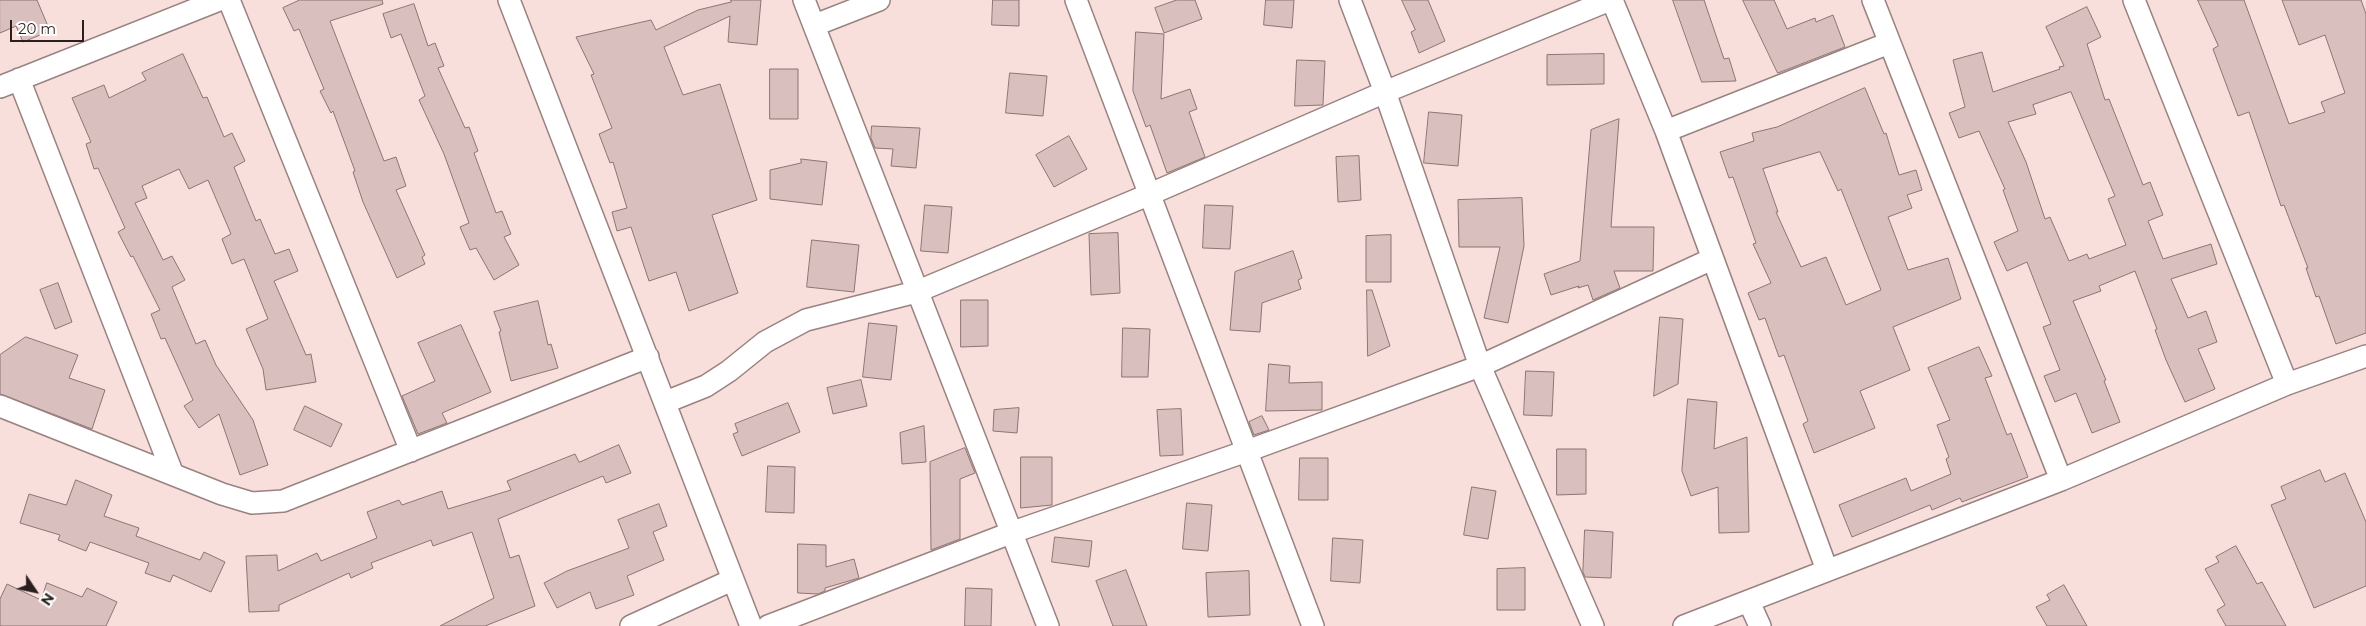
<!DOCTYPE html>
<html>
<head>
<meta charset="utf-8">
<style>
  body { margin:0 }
  #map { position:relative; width:2366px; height:626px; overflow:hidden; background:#f9dfdc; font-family:Montserrat,sans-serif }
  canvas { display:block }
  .north { position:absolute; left:10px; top:566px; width:50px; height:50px; -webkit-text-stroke:4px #fff; paint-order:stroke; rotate:124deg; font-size:14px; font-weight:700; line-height:20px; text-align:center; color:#291f1e }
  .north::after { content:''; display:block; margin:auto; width:18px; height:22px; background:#291f1e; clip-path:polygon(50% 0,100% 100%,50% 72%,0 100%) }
  .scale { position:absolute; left:10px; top:20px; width:74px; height:22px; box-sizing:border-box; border:2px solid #291f1e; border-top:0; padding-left:6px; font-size:15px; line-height:18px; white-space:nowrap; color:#291f1e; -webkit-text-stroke:4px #fff; paint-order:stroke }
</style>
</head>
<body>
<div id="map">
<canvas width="2366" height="626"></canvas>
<div class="north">N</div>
<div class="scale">20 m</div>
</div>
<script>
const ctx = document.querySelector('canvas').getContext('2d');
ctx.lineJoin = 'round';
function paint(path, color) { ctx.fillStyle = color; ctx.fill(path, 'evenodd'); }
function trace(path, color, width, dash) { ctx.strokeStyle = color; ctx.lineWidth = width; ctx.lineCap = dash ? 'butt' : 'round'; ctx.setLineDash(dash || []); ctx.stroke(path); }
const building = new Path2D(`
  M 0,0 L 37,0 L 50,31 L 23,42 L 16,26 L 0,33 Z
  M 300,0 L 382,0 L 383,4 L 330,21 L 384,161 L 396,157 L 406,186 L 396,190 L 425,255 L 422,257 L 425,264 L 397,278 L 363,202 L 353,172 L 355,171 L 333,111 L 331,113 L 320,91 L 324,89 L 299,29 L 294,31 L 283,8 Z
  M 731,0 L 761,0 L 757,45 L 728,42 L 730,16 L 664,47 L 683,95 L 720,84 L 757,200 L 712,215 L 738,293 L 689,311 L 676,272 L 649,281 L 631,227 L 617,231 L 612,212 L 627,208 L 613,162 L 610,163 L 599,134 L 612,128 L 591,75 L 594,74 L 576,37 L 651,20 L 656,30 L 698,10 L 731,2 Z
  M 993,0 L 1019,0 L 1019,26 L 992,25 Z
  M 1177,0 L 1195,0 L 1202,19 L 1164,33 L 1155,8 Z
  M 1266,0 L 1294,0 L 1292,28 L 1264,25 Z
  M 1402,0 L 1428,0 L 1445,41 L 1419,53 L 1411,32 L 1415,30 Z
  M 1673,0 L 1704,0 L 1724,59 L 1729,58 L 1736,81 L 1702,82 Z
  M 1743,0 L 1774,0 L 1787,29 L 1815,18 L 1816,22 L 1833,15 L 1845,47 L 1778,73 Z
  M 2198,0 L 2244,0 L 2289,124 L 2325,112 L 2321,102 L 2345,93 L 2325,35 L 2299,45 L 2282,0 L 2361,0 L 2366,14 L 2366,333 L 2336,344 L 2319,296 L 2316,297 L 2306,268 L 2308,268 L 2284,205 L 2281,206 L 2249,112 L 2238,116 L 2213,49 L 2218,46 Z
  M 414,4 L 428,46 L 435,43 L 444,66 L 438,68 L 465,128 L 469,127 L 478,151 L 474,153 L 496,213 L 502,211 L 511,234 L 504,237 L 519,265 L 494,280 L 476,248 L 470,250 L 460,227 L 469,223 L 444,154 L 419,100 L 425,96 L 401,34 L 391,38 L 383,14 Z
  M 2087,7 L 2101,37 L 2087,44 L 2105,100 L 2109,99 L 2143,185 L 2150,182 L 2163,215 L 2148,221 L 2163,259 L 2211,244 L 2217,264 L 2171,279 L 2188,318 L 2206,311 L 2217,342 L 2198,349 L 2215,389 L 2185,402 L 2166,360 L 2155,330 L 2157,329 L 2135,271 L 2099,286 L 2101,291 L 2073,301 L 2106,380 L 2104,381 L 2120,422 L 2092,433 L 2076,393 L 2055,402 L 2044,376 L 2060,370 L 2043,327 L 2051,324 L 2027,262 L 2007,271 L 1994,242 L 2018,231 L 2003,190 L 2005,189 L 1979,131 L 1959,138 L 1949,113 L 1965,107 L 1953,60 L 1982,52 L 1993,92 L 2060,69 L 2059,67 L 2064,66 L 2046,27 ZM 2071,92 L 2115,196 L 2108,199 L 2126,245 L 2089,259 L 2087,254 L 2069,261 L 2050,217 L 2045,219 L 2026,162 L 2008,122 L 2036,114 L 2033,105 Z
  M 1136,32 L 1164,34 L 1161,99 L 1190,89 L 1197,109 L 1189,112 L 1205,157 L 1167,173 L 1150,125 L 1146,127 L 1133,91 Z
  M 183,54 L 203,98 L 207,97 L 224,137 L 232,133 L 245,161 L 234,167 L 256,221 L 260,219 L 275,254 L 289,249 L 298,271 L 274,281 L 306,355 L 311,354 L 316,382 L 266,390 L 263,369 L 246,329 L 268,319 L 244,259 L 232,264 L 222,239 L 231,234 L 208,180 L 189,189 L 179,169 L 142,186 L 147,198 L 135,203 L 163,260 L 172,256 L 185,280 L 172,287 L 196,344 L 205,340 L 216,365 L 253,420 L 268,465 L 240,475 L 219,414 L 199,428 L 184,406 L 193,400 L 165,338 L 161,339 L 151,314 L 160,310 L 133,256 L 131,257 L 118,232 L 125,228 L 98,168 L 94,169 L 86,144 L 91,142 L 72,98 L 104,85 L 109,98 L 146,80 L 142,73 Z
  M 1604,54 L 1604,84 L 1547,85 L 1547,55 Z
  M 1297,60 L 1325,61 L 1323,105 L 1295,106 Z
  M 770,69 L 798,69 L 798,119 L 770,119 Z
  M 1010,73 L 1047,76 L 1043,116 L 1006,113 Z
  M 1865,88 L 1884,134 L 1886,133 L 1899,175 L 1916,170 L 1922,190 L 1907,195 L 1912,208 L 1888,217 L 1908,270 L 1948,258 L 1961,299 L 1893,327 L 1910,370 L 1860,391 L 1875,428 L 1814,453 L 1803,424 L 1808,421 L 1784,355 L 1779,357 L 1765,318 L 1759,320 L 1748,293 L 1771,283 L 1753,244 L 1756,243 L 1733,177 L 1729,178 L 1720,152 L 1754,141 L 1752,133 L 1777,127 ZM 1820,152 L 1838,191 L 1841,189 L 1881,290 L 1846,305 L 1826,257 L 1801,267 L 1776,212 L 1778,212 L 1763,169 Z
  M 1429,112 L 1462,115 L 1458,166 L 1424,163 Z
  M 1619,119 L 1611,227 L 1654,227 L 1653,271 L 1614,271 L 1620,288 L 1593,300 L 1588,285 L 1578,288 L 1579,286 L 1551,295 L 1544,274 L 1580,261 L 1591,130 Z
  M 872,126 L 920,128 L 916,168 L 891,166 L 893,149 L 875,148 L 871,138 Z
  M 1069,136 L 1087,169 L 1054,187 L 1036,155 Z
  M 1359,156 L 1361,200 L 1338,202 L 1336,157 Z
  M 801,159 L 827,162 L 822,205 L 770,199 L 770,170 L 801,163 Z
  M 1522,198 L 1524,246 L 1508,323 L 1484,318 L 1500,247 L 1459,247 L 1458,200 Z
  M 925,205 L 952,207 L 948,253 L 921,251 Z
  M 1205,205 L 1233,206 L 1230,249 L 1203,248 Z
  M 1118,233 L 1120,293 L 1091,295 L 1089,234 Z
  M 1391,235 L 1391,282 L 1366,282 L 1366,236 Z
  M 812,240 L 859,245 L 854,292 L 807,287 Z
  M 1293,251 L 1302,278 L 1298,280 L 1301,289 L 1262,303 L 1260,332 L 1230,330 L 1235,272 Z
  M 58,283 L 72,322 L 55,329 L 40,290 Z
  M 1367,290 L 1372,290 L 1390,346 L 1368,356 Z
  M 961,300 L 988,300 L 988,346 L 961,347 Z
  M 538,301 L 548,345 L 551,344 L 558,368 L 511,381 L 499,332 L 501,331 L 494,312 Z
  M 1660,317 L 1683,319 L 1678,384 L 1654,396 Z
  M 869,323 L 897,326 L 891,380 L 863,377 Z
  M 461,325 L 491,392 L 442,413 L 447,423 L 418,434 L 402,396 L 435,381 L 418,343 Z
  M 1123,328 L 1150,329 L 1148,377 L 1122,377 Z
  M 26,337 L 78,355 L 69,378 L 105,390 L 92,429 L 0,394 L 0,355 Z
  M 1979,347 L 1992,376 L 1985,378 L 2007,435 L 2011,433 L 2028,477 L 1962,502 L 1960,498 L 1932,510 L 1930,505 L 1852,537 L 1839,505 L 1906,478 L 1911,491 L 1951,474 L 1946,459 L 1949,457 L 1937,425 L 1950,420 L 1928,368 Z
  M 1269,364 L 1290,366 L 1289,383 L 1322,382 L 1322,410 L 1266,411 Z
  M 1526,371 L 1554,372 L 1552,416 L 1524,415 Z
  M 861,380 L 867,406 L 833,414 L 827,388 Z
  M 1688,399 L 1717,402 L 1714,449 L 1747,437 L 1749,532 L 1719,533 L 1718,487 L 1691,496 L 1682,471 Z
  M 788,403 L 800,432 L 742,456 L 733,434 L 738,432 L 735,424 Z
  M 305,406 L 342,424 L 331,447 L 294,430 Z
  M 1019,408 L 1017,433 L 993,431 L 994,410 Z
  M 1181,409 L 1183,455 L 1160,456 L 1157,410 Z
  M 1262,416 L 1269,430 L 1254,435 L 1249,422 Z
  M 924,426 L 926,462 L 902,464 L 900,433 Z
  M 619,445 L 631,473 L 606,483 L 603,476 L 498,519 L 510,558 L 519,555 L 535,606 L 485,626 L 440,626 L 494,598 L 472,532 L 433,546 L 431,540 L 371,563 L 373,568 L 351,578 L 349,573 L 279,605 L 279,611 L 249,612 L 246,556 L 277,555 L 278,571 L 317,553 L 321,561 L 377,538 L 367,512 L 399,500 L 402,505 L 442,491 L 448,509 L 511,490 L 507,481 L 575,454 L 579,462 Z
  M 965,448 L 975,473 L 960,479 L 960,539 L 931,550 L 930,462 Z
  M 1557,449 L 1586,449 L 1586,494 L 1557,495 Z
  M 1021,457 L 1052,457 L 1052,505 L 1021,508 Z
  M 1300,458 L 1328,458 L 1328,500 L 1299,500 Z
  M 768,466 L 795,467 L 794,513 L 766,512 Z
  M 2320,470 L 2325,482 L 2345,473 L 2366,522 L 2366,586 L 2314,608 L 2271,505 L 2286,499 L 2281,487 Z
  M 76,480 L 112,495 L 104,516 L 139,528 L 136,536 L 200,560 L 204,552 L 225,562 L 211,592 L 173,575 L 170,582 L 145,573 L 149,563 L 90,542 L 86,551 L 58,540 L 60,535 L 20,523 L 29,494 L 66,505 Z
  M 1472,487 L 1496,491 L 1488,539 L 1464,535 Z
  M 1187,503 L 1212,505 L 1208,551 L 1183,549 Z
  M 659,504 L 667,526 L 653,532 L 664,560 L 627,576 L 634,595 L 596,609 L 590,592 L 557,608 L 544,583 L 567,571 L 629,548 L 618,520 Z
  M 1585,530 L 1613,532 L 1611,578 L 1585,577 L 1583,572 Z
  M 1055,537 L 1092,541 L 1089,567 L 1052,562 Z
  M 1333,538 L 1363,540 L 1360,583 L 1331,581 Z
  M 798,544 L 826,545 L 826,567 L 854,559 L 859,578 L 825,588 L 825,591 L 818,594 L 798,593 Z
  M 2236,546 L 2257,584 L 2262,582 L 2286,626 L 2226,626 L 2217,610 L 2225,605 L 2205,569 L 2219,562 L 2216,557 Z
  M 1525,568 L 1525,610 L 1497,610 L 1497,569 Z
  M 1126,570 L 1147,626 L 1113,626 L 1096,581 Z
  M 1249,571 L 1250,615 L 1208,617 L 1206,573 Z
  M 47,583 L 82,597 L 87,588 L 117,602 L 106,626 L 0,626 L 0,599 L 7,584 L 41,600 Z
  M 2064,585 L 2087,626 L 2047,626 L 2036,607 L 2050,600 L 2047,595 Z
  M 966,588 L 992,589 L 991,626 L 965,626 Z`);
paint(building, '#d9bfbd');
trace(building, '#8c7573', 1);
const street = new Path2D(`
  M 229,0 L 411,451
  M 509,0 L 751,626
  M 804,0 L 1048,626
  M 1076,0 L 1313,626
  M 1350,0 L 1385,92 L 1480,366 L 1593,626
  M 1612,0 L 1666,131 L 1827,570
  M 1873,0 L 2061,480
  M 2134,0 L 2287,384
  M 815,25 L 879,0
  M 19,79 L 172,472
  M 0,87 L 219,0
  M 1666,131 L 1889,43
  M 666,402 L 706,386 L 729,371 L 765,342 L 806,320 L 916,292 L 1148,195 L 1385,92 L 1610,0
  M 0,406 L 222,494 L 252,503 L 283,501 L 648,357
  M 1749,602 L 1760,626
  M 631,626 L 732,580
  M 768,626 L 1013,532 L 1247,451 L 1480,366 L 1712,259
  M 1684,626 L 2061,480 L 2287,384 L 2366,356`);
trace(street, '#9a8280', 24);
trace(street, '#fff', 21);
</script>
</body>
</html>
